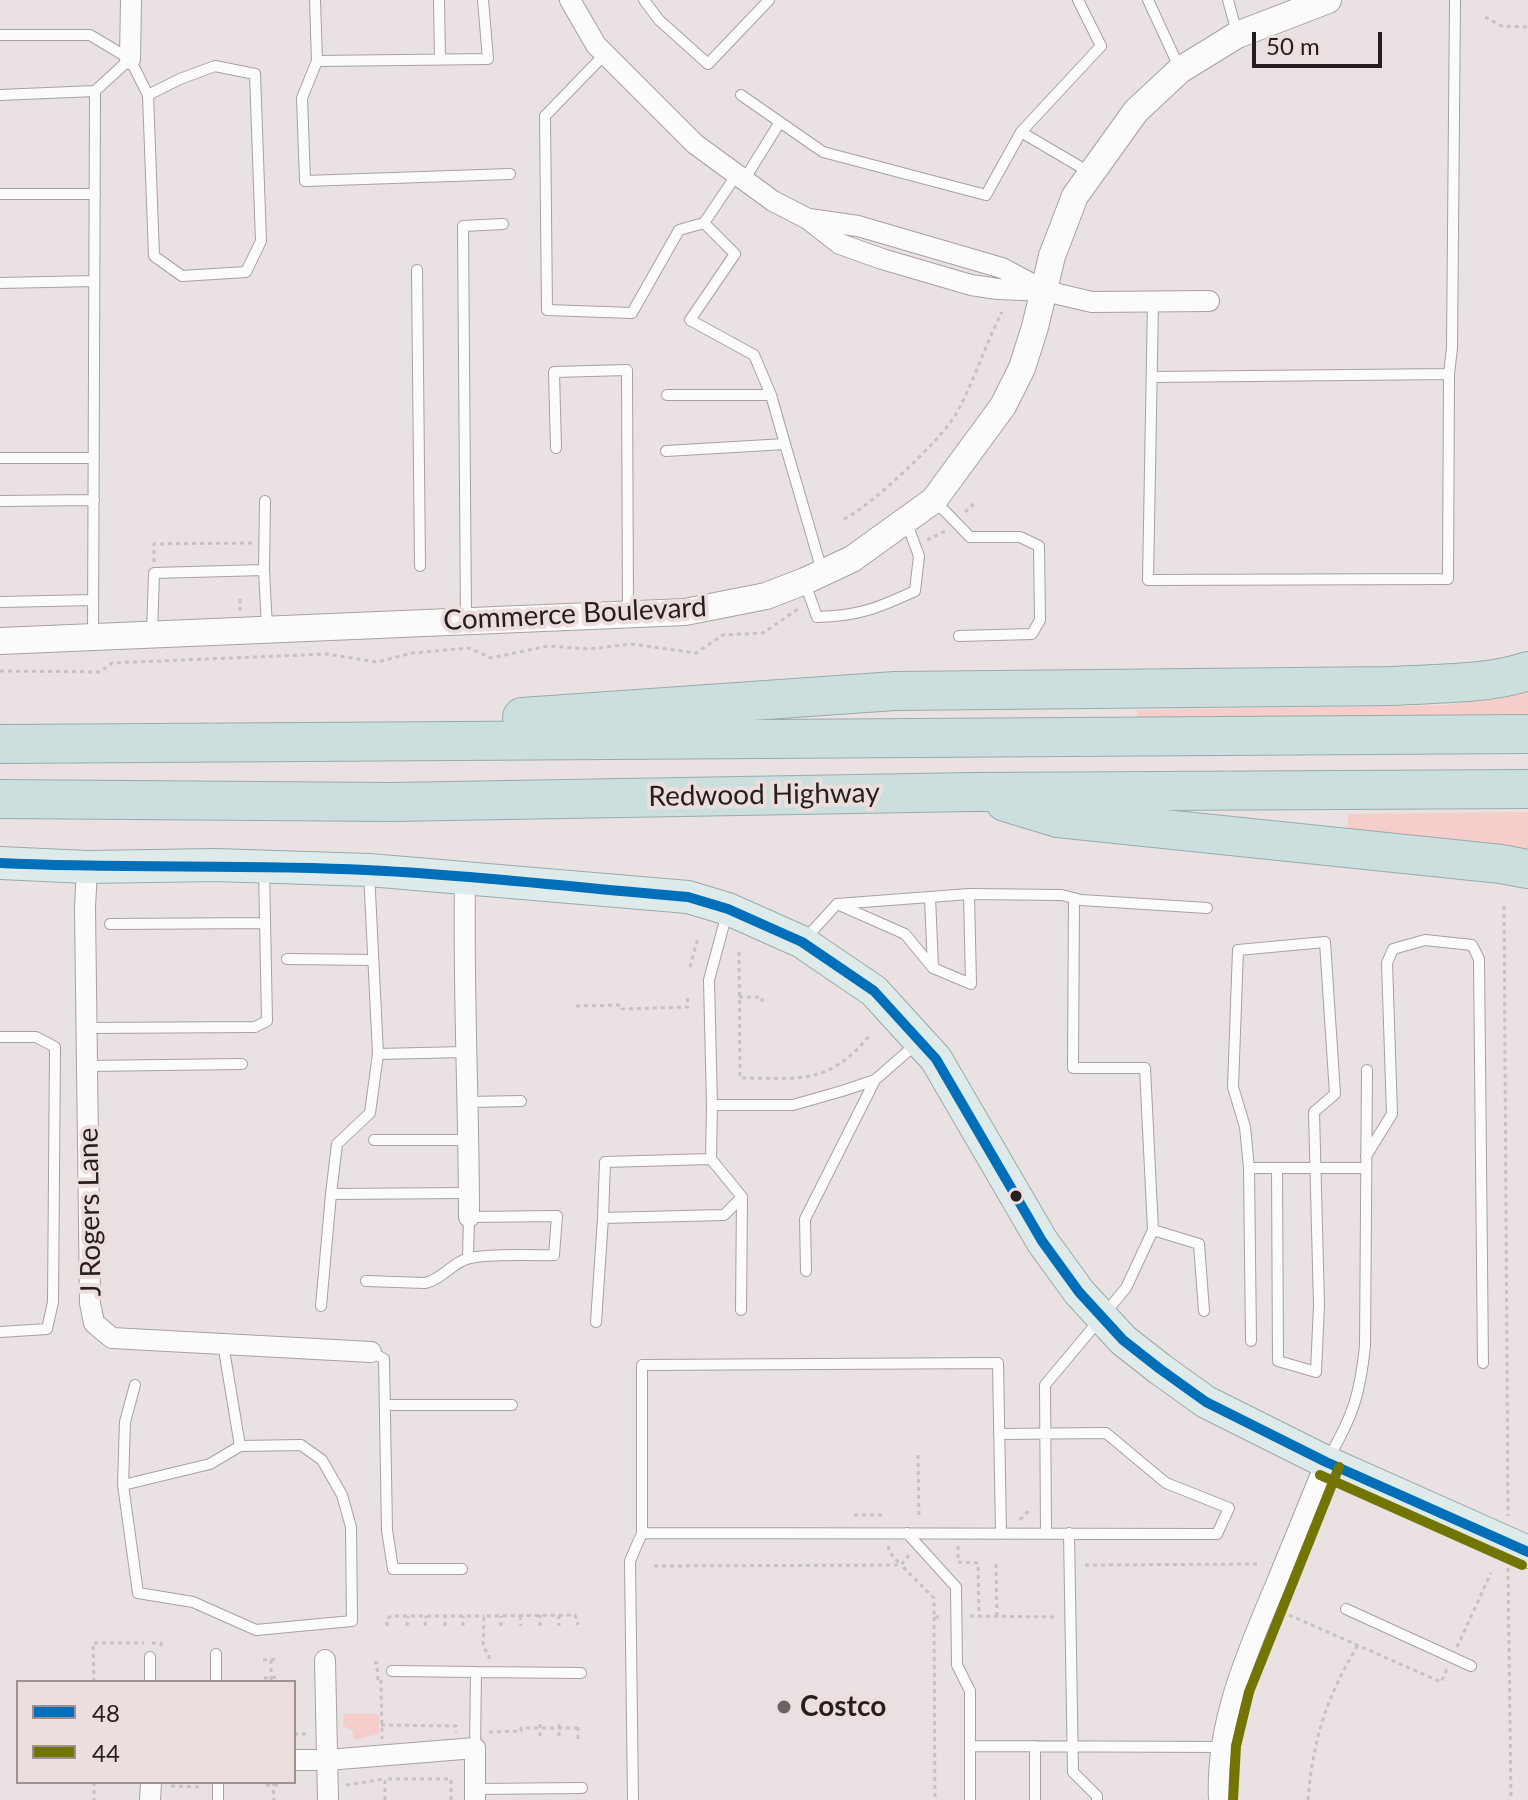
<!DOCTYPE html>
<html>
<head>
<meta charset="utf-8">
<style>
  body { margin:0 }
  #map { position:relative; width:1528px; height:1800px; overflow:hidden; background:#eae2e2; font-family:Lato,sans-serif }
  canvas { display:block }
  .legend { position:absolute; left:16px; top:1680px; width:280px; height:104px; box-sizing:border-box; background:#eddede; border:2px solid #9d9291; margin:0; padding:10px 14px; list-style:none; font-size:24px; color:#241f1e }
  .legend li { display:flex; align-items:center; gap:16px; height:40px }
  .legend b { width:40px; border:2px solid #9d9291 }
  .scale { position:absolute; left:1252px; top:32px; width:130px; height:36px; box-sizing:border-box; border:4px solid #241f1e; border-top:0; padding-left:10px; font-size:24px; line-height:28px; white-space:nowrap; color:#241f1e; -webkit-text-stroke:6px #eddede; paint-order:stroke }
</style>
</head>
<body>
<div id="map">
<canvas width="1528" height="1800"></canvas>
<ul class="legend">
<li><b style="height:10px;background:#006fba"></b>48</li>
<li><b style="height:10px;background:#727501"></b>44</li>
</ul>
<div class="scale">50 m</div>
</div>
<script>
const ctx = document.querySelector('canvas').getContext('2d');
ctx.lineJoin = 'round';
function paint(path, color) { ctx.fillStyle = color; ctx.fill(path, 'evenodd'); }
function trace(path, color, width, dash) { ctx.strokeStyle = color; ctx.lineWidth = width; ctx.lineCap = dash ? 'butt' : 'round'; ctx.setLineDash(dash || []); ctx.stroke(path); }
function drawText(font, color, halo, rows, align = 'center') {
  ctx.font = font + ' Lato,sans-serif'; ctx.lineWidth = 8; ctx.setLineDash([]); ctx.textBaseline = 'middle'; ctx.strokeStyle = halo; ctx.fillStyle = color; for (const [text, x, y, turn = 0] of rows) {
    ctx.save(); ctx.translate(x, y); ctx.rotate((+turn || 0) * Math.PI / 180); ctx.textAlign = isNaN(turn) ? turn : align; if (halo) ctx.strokeText(text, 0, 0); ctx.fillText(text, 0, 0); ctx.restore();
  }
}
paint(new Path2D(`
  M 1528,691 L 1528,720 L 1139,727 L 1137,710 L 1446,705 Z
  M 1528,812 L 1528,853 L 1347,834 L 1348,814 Z
  M 344,1714 L 379,1714 L 379,1734 L 354,1740 L 352,1730 L 343,1726 Z`), '#f5cdcb');
const service = new Path2D(`
  M 315,0 L 317,61 L 488,59 L 483,0
  M 439,0 L 440,59
  M 644,0 L 659,20 L 708,64 L 769,0
  M 1148,0 L 1179,67
  M 1228,0 L 1237,33
  M 0,35 L 90,35 L 130,59 L 148,95 L 154,256 L 182,276 L 246,272 L 261,241 L 255,74 L 215,66 L 180,79 L 148,95
  M 605,54 L 545,116 L 547,310 L 632,313 L 679,230 L 704,223
  M 317,61 L 302,98 L 305,181 L 510,174
  M 95,91 L 130,59
  M 0,95 L 95,91 L 93,635
  M 741,95 L 823,152 L 986,195 L 1021,132 L 1089,172
  M 1021,132 L 1101,46 L 1078,0
  M 737,174 L 704,223 L 735,254 L 690,320 L 754,355 L 771,395
  M 744,180 L 780,122
  M 0,194 L 95,194
  M 417,270 L 420,566
  M 0,283 L 94,281
  M 1449,374 L 1452,348 L 1455,0
  M 1152,377 L 1449,374 L 1448,579 L 1148,580 L 1153,302
  M 667,395 L 771,395 L 785,444
  M 556,448 L 554,372 L 627,370 L 628,613
  M 666,451 L 785,444 L 822,571
  M 0,458 L 94,458
  M 0,501 L 94,500
  M 935,501 L 970,537 L 1020,537 L 1039,546 L 1040,620 L 1032,634 L 959,636
  M 264,570 L 265,501
  M 805,583 L 817,617 C 859,616 878,608 915,591 L 919,556 L 906,521
  M 0,602 L 93,600
  M 466,619 L 463,226 L 503,224
  M 152,633 L 154,573 L 264,570 L 267,628
  M 369,872 L 378,1054
  M 969,894 L 1062,895 L 1081,900 L 1207,908
  M 930,897 L 933,968
  M 727,913 L 709,980 L 712,1105 L 793,1105 L 842,1091 L 875,1080 L 915,1045
  M 110,924 L 265,923
  M 806,938 L 837,904 L 969,894 L 971,984 L 933,968 L 905,934 L 837,904
  M 287,959 L 373,960
  M 87,1028 L 255,1027 L 267,1021 L 264,869
  M 0,1037 L 36,1037 L 55,1047 L 53,1302 L 47,1329 L 0,1332
  M 86,1066 L 242,1064
  M 469,1102 L 521,1101
  M 374,1140 L 469,1140
  M 1366,1156 L 1392,1114 L 1387,963 L 1393,949 L 1425,940 L 1472,945 L 1479,959 L 1483,1363
  M 711,1159 L 742,1197 L 724,1215 L 603,1218 L 605,1162 L 711,1159 L 712,1105
  M 1249,1168 L 1245,1127 L 1233,1087 L 1238,950 L 1325,942 L 1335,1094 L 1314,1112 L 1319,1305 L 1316,1372 L 1278,1361 L 1277,1168
  M 331,1194 L 337,1144 L 370,1113 L 378,1054 L 465,1052
  M 1153,1230 L 1199,1244 L 1204,1311
  M 806,1271 L 805,1219 L 875,1080
  M 366,1281 L 425,1283 C 442,1280 453,1261 470,1258 C 497,1253 527,1256 554,1255 L 557,1216 L 469,1217 L 468,1258
  M 321,1306 L 331,1194 L 469,1193
  M 741,1310 L 742,1197
  M 596,1322 L 603,1218
  M 1251,1341 L 1249,1168 L 1366,1168
  M 223,1344 L 240,1446 L 301,1445 L 322,1460 L 342,1495 L 351,1527 L 352,1621 L 256,1630 L 193,1602 L 138,1593 L 123,1485 L 210,1464 L 240,1446
  M 371,1352 L 384,1359 L 387,1530 L 393,1569 L 462,1569
  M 385,1405 L 512,1405
  M 1329,1457 C 1353,1416 1360,1394 1365,1346 L 1367,1070
  M 123,1485 L 125,1422 L 135,1385
  M 642,1533 L 642,1365 L 998,1363 L 1001,1533
  M 907,1533 L 956,1587 L 957,1665 L 970,1691 L 970,1800
  M 1046,1533 L 1045,1385 L 1126,1288 L 1153,1230 L 1145,1068 L 1073,1068 L 1074,898
  M 1069,1533 L 1073,1772 L 1097,1796 L 1097,1800
  M 1346,1609 L 1471,1666
  M 216,1654 L 216,1682
  M 150,1657 L 150,1682
  M 392,1671 L 476,1672 L 475,1748
  M 476,1672 L 581,1673
  M 970,1746 L 1223,1747
  M 1035,1746 L 1035,1800
  M 218,1782 L 218,1800
  M 475,1789 L 582,1788
  M 633,1800 L 630,1561 L 642,1533 L 1217,1534 L 1229,1508 L 1166,1483 L 1106,1433 L 999,1434`);
const minor = new Path2D(`
  M 570,0 L 596,45 L 695,144 L 773,201 L 808,219 L 840,244 L 882,259 L 971,285 L 998,289 L 1045,291 L 1092,302 L 1209,301
  M 130,59 L 131,0
  M 809,219 L 858,226 L 1002,268 L 1041,289
  M 87,867 L 85,908 L 90,1303 L 94,1323 L 112,1338 L 371,1352
  M 465,880 C 463,992 469,1105 469,1217
  M 325,1660 L 328,1800
  M 294,1760 L 327,1760 L 475,1748 L 475,1800
  M 150,1800 L 151,1782
  M 1219,1800 C 1215,1724 1248,1650 1277,1582 C 1293,1542 1310,1502 1326,1462`);
const tertiary = new Path2D(`
  M 0,641 L 685,612 L 766,596 L 805,581 L 852,559 L 934,500 L 1003,406 L 1022,368 L 1035,327 L 1052,256 L 1075,196 L 1136,111 L 1180,70 L 1237,35 L 1328,0`);
const primary = new Path2D(`
  M 0,863 L 87,867 L 215,865 L 369,870 L 688,897 L 728,909 L 802,942 L 874,991 L 936,1059 L 1042,1241 L 1079,1292 L 1123,1340 L 1160,1369 L 1206,1402 L 1326,1462 L 1528,1552`);
const motorway = new Path2D(`
  M 522,717 L 895,691 L 1392,686 C 1437,683 1485,685 1528,671
  M 0,744 L 1528,734
  M 0,799 L 391,802 L 972,792 L 1528,789
  M 1005,802 L 1058,818 L 1501,864 L 1528,869`);
trace(service, '#a7a1a1', 12);
trace(minor, '#a7a1a1', 22);
trace(tertiary, '#a7a1a1', 28);
trace(primary, '#9aa', 34);
trace(motorway, '#9aa', 40);
trace(new Path2D(`
  M 1485,17 L 1502,26 L 1528,27
  M 965,512 L 977,501
  M 844,519 C 871,506 941,440 956,414 C 974,382 985,345 1002,312
  M 927,540 L 945,531
  M 154,562 L 154,544 L 252,543
  M 240,599 L 240,611
  M 0,671 L 100,672 L 112,663 L 327,654 L 377,662 L 412,653 L 469,648 L 491,658 L 548,646 L 590,649 L 631,644 L 696,653 L 723,635 L 763,633 L 798,609
  M 1504,906 L 1508,1516
  M 739,952 L 740,1078 C 798,1078 828,1086 869,1036
  M 690,967 L 698,938
  M 739,997 L 762,997 L 762,1004
  M 576,1006 L 621,1005 L 622,1009 L 688,1007 L 687,996
  M 918,1455 L 919,1519
  M 854,1515 L 882,1515 L 883,1519
  M 1020,1520 L 1031,1508
  M 888,1546 L 890,1553 L 901,1565
  M 958,1546 L 958,1562 L 978,1563 L 979,1617
  M 909,1555 L 901,1565 L 934,1598 L 934,1617 L 939,1617
  M 996,1564 L 997,1617
  M 1085,1565 L 1257,1564
  M 654,1566 L 901,1565
  M 1508,1568 L 1511,1800
  M 559,1615 L 559,1626
  M 1289,1615 L 1441,1682 L 1447,1669
  M 520,1616 L 521,1626
  M 970,1616 L 1058,1617
  M 934,1617 L 935,1800
  M 387,1626 L 387,1619 L 391,1616 L 484,1616
  M 407,1626 L 408,1616
  M 425,1626 L 426,1616
  M 445,1626 L 445,1616
  M 463,1626 L 463,1616
  M 501,1626 L 501,1616
  M 540,1626 L 540,1615
  M 152,1643 L 161,1643 L 161,1650
  M 1457,1647 L 1491,1573
  M 489,1659 L 489,1654 L 483,1647 L 484,1616 L 575,1615 L 578,1625
  M 263,1660 L 279,1659
  M 271,1660 L 271,1682
  M 374,1663 L 377,1663 L 378,1682 L 381,1681 L 382,1739
  M 264,1678 L 279,1677
  M 94,1682 L 93,1643 L 144,1643
  M 540,1724 L 540,1739
  M 559,1724 L 559,1739
  M 381,1725 L 456,1726 L 456,1732
  M 489,1732 L 521,1731 L 521,1728 L 578,1728
  M 294,1734 L 308,1734
  M 578,1739 L 578,1723
  M 94,1782 L 94,1800
  M 273,1782 L 274,1800
  M 266,1785 L 282,1785
  M 346,1785 L 385,1779
  M 171,1786 L 203,1787
  M 385,1800 L 385,1779 L 451,1779 L 451,1800
  M 1308,1800 C 1313,1739 1326,1698 1358,1645`), '#c5c2c2', 3, [4, 4]);
trace(service, '#fcfbfb', 10);
trace(minor, '#fcfbfb', 20);
trace(tertiary, '#fcfbfb', 26);
trace(primary, '#dfeaea', 32);
trace(motorway, '#cbdfdf', 38);
trace(new Path2D(`
  M 0,863 C 122,869 244,864 366,870 C 473,875 581,888 688,897 L 728,909 L 802,942 L 874,991 L 936,1059 L 1042,1241 L 1079,1292 L 1123,1340 L 1160,1369 L 1206,1402 L 1326,1462 L 1528,1552`), '#006fba', 10);
trace(new Path2D(`
  M 1320,1475 L 1522,1565
  M 1233,1800 L 1236,1746 L 1249,1692 L 1339,1467`), '#727501', 10);
for (const [x, y, r, color] of [
  [1016,1196,7,"#241f1e"],
  [784,1707,8,"#696363"]
]) { const dot = new Path2D(); dot.arc(x, y, r, 0, 2 * Math.PI); ctx.fillStyle = color; ctx.fill(dot); trace(dot, '#eddede', 3); }
drawText('28px', '#241f1e', '#eddede', [
  ["Commerce Boulevard",575,614,-3],
  ["Redwood Highway",764,795,-1],
  ["J Rogers Lane",90,1212,-91]
]);
drawText('bold 28px', '#241f1e', '#eddede', [
  ["Costco",800,1707]
], 'left');
</script>
</body>
</html>
